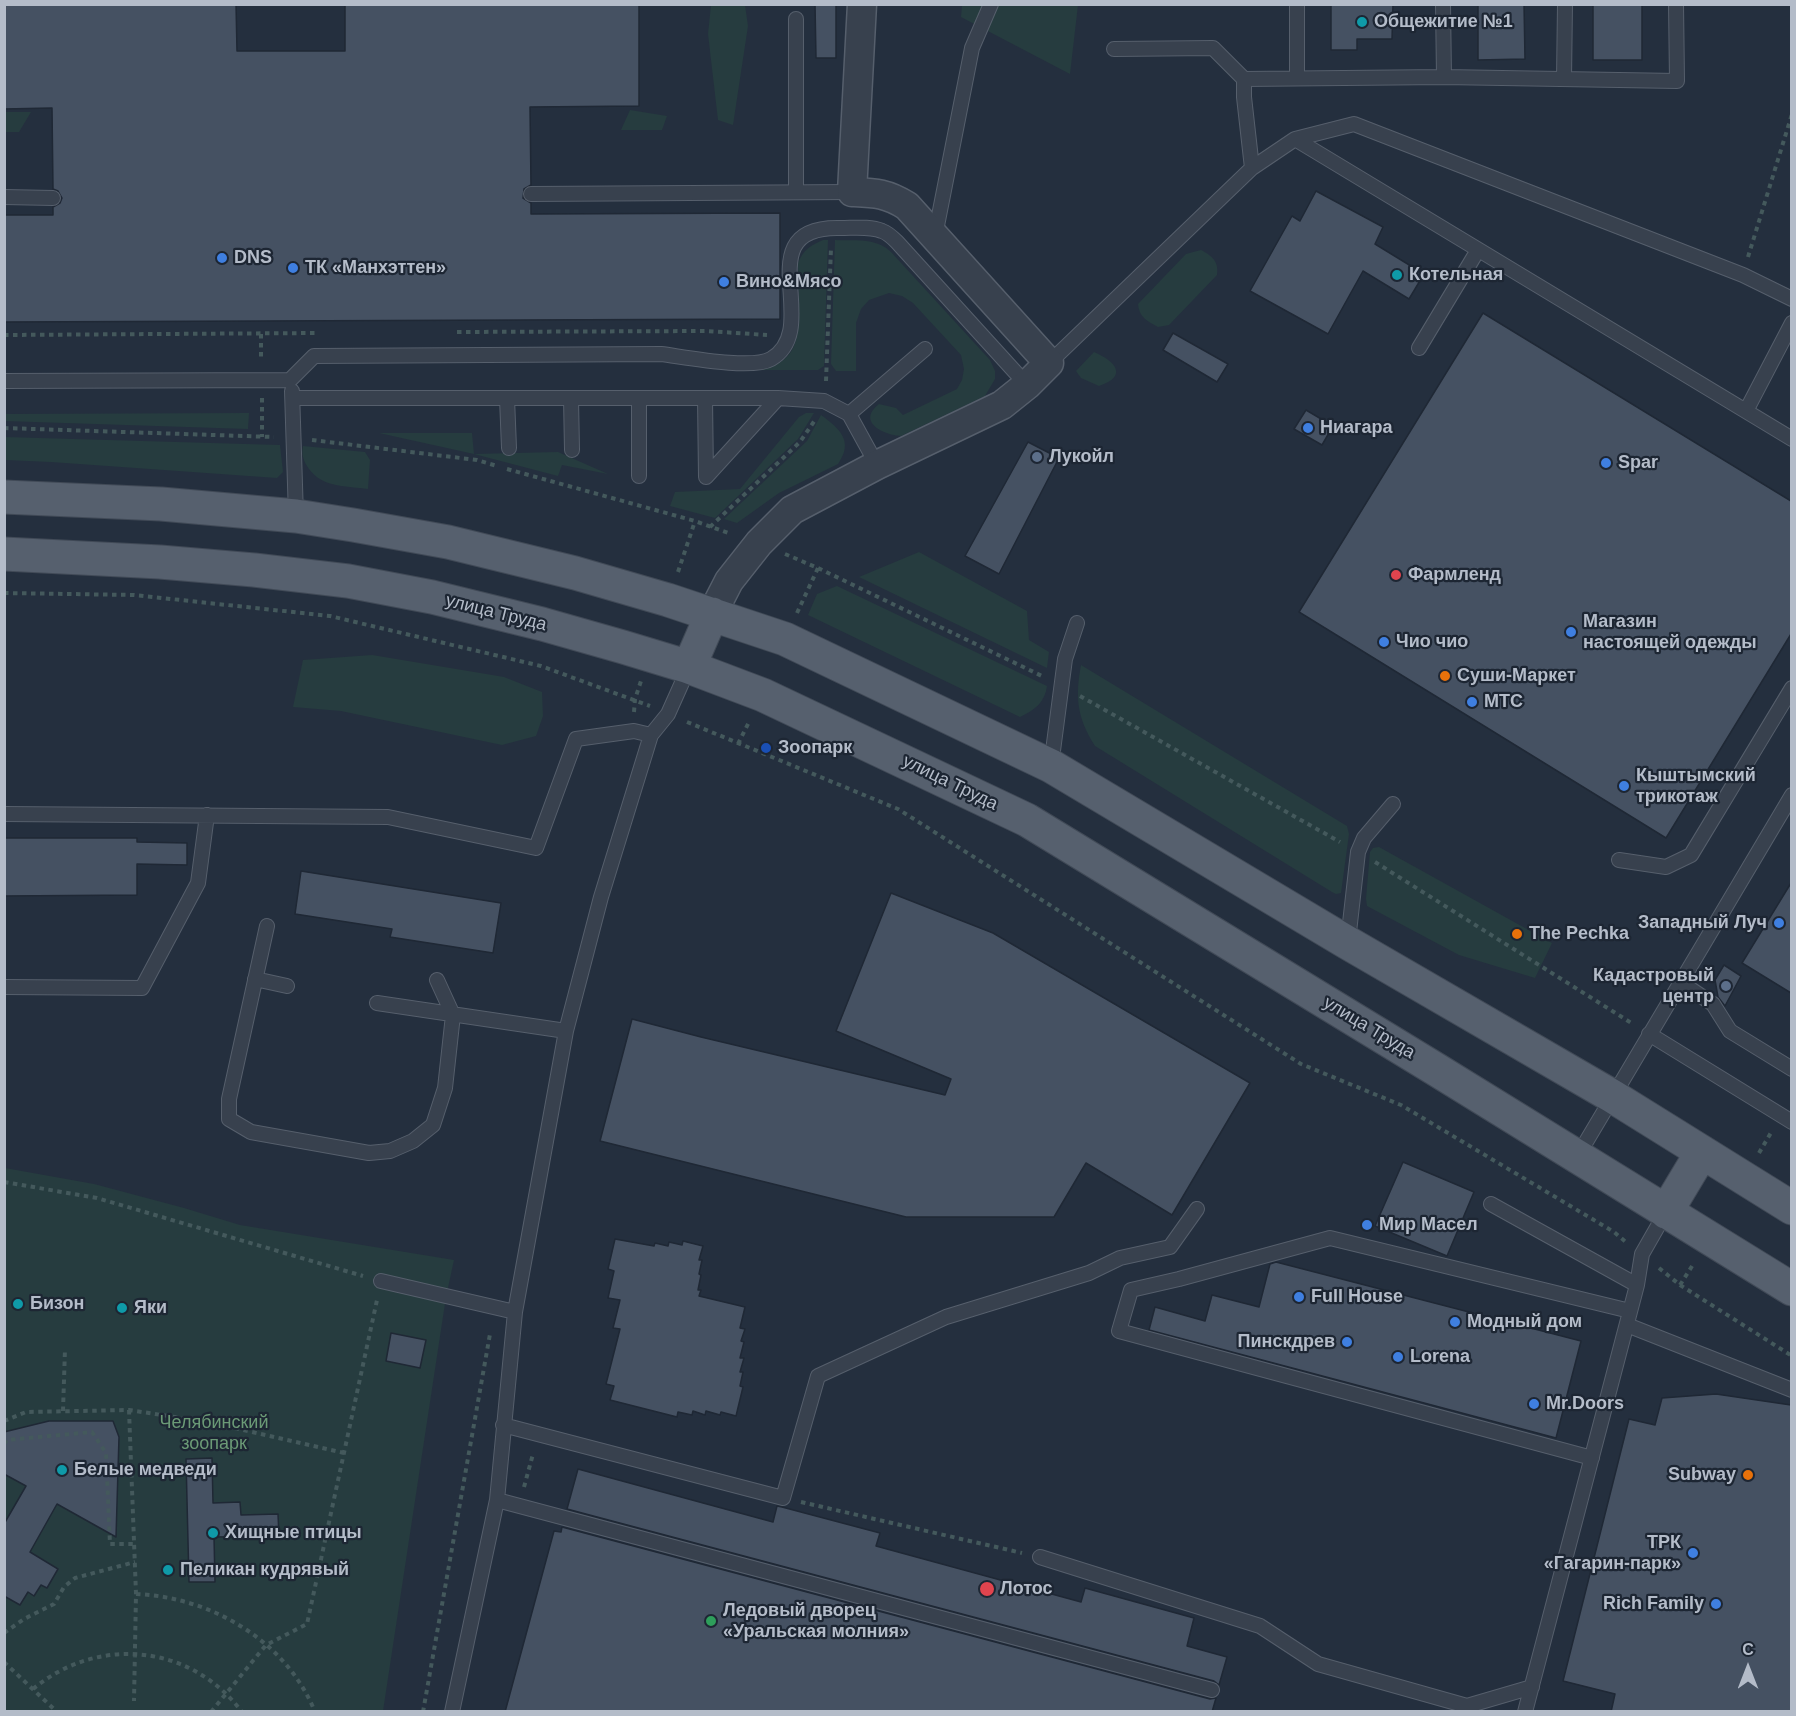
<!DOCTYPE html>
<html>
<head>
<meta charset="utf-8">
<style>
  body { margin:0 }
  #map { position:relative; width:1796px; height:1716px; overflow:hidden; background:#242f3e; font-family:Helvetica,sans-serif }
  canvas { display:block }
  .frame { position:absolute; inset:0; border:6px solid #b4bcc9; pointer-events:none }
  .north { position:absolute; left:1718px; top:1638px; width:60px; height:60px; -webkit-text-stroke:4px #1d2633; paint-order:stroke; rotate:0deg; font-size:16px; font-weight:700; line-height:24px; text-align:center; color:#b4bcc9 }
  .north::after { content:''; display:block; margin:auto; width:21px; height:27px; background:#b4bcc9; clip-path:polygon(50% 0,100% 100%,50% 72%,0 100%) }
</style>
</head>
<body>
<div id="map">
<canvas width="1796" height="1716"></canvas>
<div class="frame"></div>
<div class="north">С</div>
</div>
<script>
const ctx = document.querySelector('canvas').getContext('2d');
ctx.lineJoin = 'round';
function paint(path, color) { ctx.fillStyle = color; ctx.fill(path, 'evenodd'); }
function trace(path, color, width, dash) { ctx.strokeStyle = color; ctx.lineWidth = width; ctx.lineCap = dash ? 'butt' : 'round'; ctx.setLineDash(dash || []); ctx.stroke(path); }
function drawText(font, color, halo, rows, align = 'center') {
  ctx.font = font + ' Helvetica,sans-serif'; ctx.lineWidth = 4.5; ctx.setLineDash([]); ctx.textBaseline = 'middle'; ctx.strokeStyle = halo; ctx.fillStyle = color; for (const [text, x, y, turn = 0] of rows) {
    ctx.save(); ctx.translate(x, y); ctx.rotate((+turn || 0) * Math.PI / 180); ctx.textAlign = isNaN(turn) ? turn : align; if (halo) ctx.strokeText(text, 0, 0); ctx.fillText(text, 0, 0); ctx.restore();
  }
}
paint(new Path2D(`
  M 711,5 L 745,5 L 748,26 L 733,125 L 718,120 L 708,34 Z
  M 962,5 L 1078,5 L 1070,74 L 961,17 Z
  M 630,110 L 667,116 L 662,130 L 621,130 Z
  M 5,112 L 31,112 L 19,132 L 5,132 Z
  M 823,240 L 828,240 L 824,366 L 818,370 L 759,370 C 797,362 799,340 799,306 C 799,292 798,277 798,263 C 803,250 811,245 823,240 Z
  M 835,240 C 855,241 876,237 891,252 L 990,360 L 995,371 L 995,379 L 985,396 L 901,436 C 884,435 856,422 879,404 L 896,408 L 903,415 L 957,389 L 962,380 L 964,369 L 961,355 L 913,303 L 902,296 L 889,293 L 869,300 L 861,309 L 856,323 L 856,371 L 836,371 L 831,364 Z
  M 1201,250 C 1212,256 1219,261 1217,275 L 1169,325 L 1158,327 C 1147,321 1139,317 1138,304 L 1186,254 Z
  M 1094,352 C 1115,361 1129,376 1099,386 L 1081,378 L 1076,371 Z
  M 249,413 L 248,429 L 4,421 L 5,414 Z
  M 806,413 L 814,413 L 798,439 L 715,518 L 670,506 L 675,492 L 740,489 L 799,417 Z
  M 821,415 C 840,429 854,441 838,464 L 779,493 L 737,523 L 724,519 L 807,441 Z
  M 379,433 L 472,433 L 474,454 L 558,452 L 608,474 L 562,465 L 558,476 L 474,454 Z
  M 5,437 L 280,445 L 283,472 L 277,478 L 51,462 L 5,460 Z
  M 303,446 L 365,452 L 370,460 L 368,489 C 347,486 323,488 309,469 C 304,462 301,455 303,446 Z
  M 919,552 L 1027,611 L 1029,640 L 1049,652 L 1047,668 L 859,577 Z
  M 837,586 L 1047,686 C 1045,702 1035,710 1020,717 L 808,615 L 817,594 Z
  M 372,655 L 504,677 L 542,692 L 543,716 L 536,736 L 502,745 L 341,711 L 293,707 L 303,660 Z
  M 1081,665 L 1347,826 L 1349,834 L 1341,893 L 1336,894 L 1332,892 L 1095,746 C 1077,718 1075,697 1081,665 Z
  M 1379,847 L 1552,943 L 1535,978 L 1459,955 L 1367,906 L 1366,899 L 1370,852 L 1373,848 Z
  M 5,1168 L 94,1184 L 184,1208 L 240,1225 L 454,1260 L 446,1297 L 383,1711 L 5,1711 Z`), '#263c3f');
const building = new Path2D(`
  M 4,4 L 236,4 L 237,51 L 345,51 L 345,4 L 639,4 L 639,106 L 530,107 L 531,185 L 524,189 L 523,198 L 531,203 L 531,214 L 780,213 L 780,319 L 4,322 L 4,215 L 53,215 L 53,207 L 60,203 L 62,198 L 58,191 L 53,189 L 52,108 L 4,109 Z
  M 815,4 L 836,4 L 836,58 L 816,58 Z
  M 1331,4 L 1393,4 L 1392,39 L 1357,39 L 1357,50 L 1331,50 Z
  M 1478,4 L 1524,4 L 1525,59 L 1478,60 Z
  M 1593,4 L 1642,4 L 1642,60 L 1593,60 Z
  M 1316,191 L 1383,227 L 1375,244 L 1424,274 L 1409,299 L 1363,271 L 1328,334 L 1250,291 L 1292,216 L 1300,221 Z
  M 1483,313 L 1791,501 L 1791,634 L 1666,838 L 1299,612 Z
  M 1173,333 L 1228,364 L 1217,382 L 1163,350 Z
  M 1306,410 L 1333,426 L 1322,445 L 1294,429 Z
  M 1028,442 L 1059,458 L 999,574 L 965,556 Z
  M 4,838 L 137,838 L 137,842 L 187,843 L 187,865 L 137,864 L 137,895 L 4,896 Z
  M 301,871 L 501,903 L 493,953 L 390,937 L 392,929 L 295,914 Z
  M 1791,883 L 1791,993 L 1742,963 Z
  M 891,893 L 993,933 L 1250,1083 L 1172,1215 L 1086,1163 L 1054,1217 L 906,1217 L 600,1141 L 632,1019 L 701,1037 L 945,1095 L 951,1079 L 836,1031 Z
  M 1724,965 L 1741,976 L 1725,1006 L 1718,997 L 1715,980 Z
  M 1403,1162 L 1474,1192 L 1447,1256 L 1375,1226 Z
  M 615,1239 L 654,1246 L 655,1243 L 668,1246 L 669,1242 L 682,1245 L 683,1241 L 703,1246 L 699,1260 L 702,1260 L 699,1274 L 701,1275 L 698,1290 L 701,1290 L 699,1296 L 745,1307 L 740,1328 L 745,1329 L 741,1341 L 744,1342 L 740,1358 L 744,1358 L 740,1372 L 743,1372 L 740,1386 L 743,1387 L 736,1416 L 721,1412 L 720,1415 L 706,1411 L 705,1415 L 693,1411 L 692,1415 L 678,1412 L 677,1417 L 610,1400 L 614,1386 L 606,1384 L 620,1329 L 613,1328 L 620,1300 L 608,1298 L 614,1271 L 608,1269 Z
  M 1276,1262 L 1581,1341 L 1556,1438 L 1149,1330 L 1155,1307 L 1205,1321 L 1212,1295 L 1259,1307 L 1270,1264 Z
  M 391,1333 L 426,1340 L 420,1368 L 386,1361 Z
  M 1716,1394 L 1791,1405 L 1791,1712 L 1611,1712 L 1615,1694 L 1563,1681 L 1629,1419 L 1655,1425 L 1662,1398 Z
  M 49,1421 L 113,1421 L 119,1437 L 116,1537 L 57,1504 L 30,1552 L 58,1569 L 47,1588 L 41,1585 L 34,1596 L 28,1592 L 20,1605 L 4,1596 L 4,1524 L 26,1486 L 4,1474 L 4,1432 Z
  M 212,1458 L 213,1503 L 240,1502 L 241,1515 L 278,1514 L 279,1536 L 214,1537 L 215,1582 L 189,1582 L 186,1459 Z
  M 578,1469 L 773,1522 L 777,1506 L 782,1507 L 880,1533 L 876,1546 L 1081,1602 L 1085,1588 L 1194,1618 L 1187,1646 L 1227,1657 L 1219,1685 L 1214,1681 L 567,1509 Z
  M 562,1527 L 1210,1699 L 1216,1698 L 1212,1712 L 505,1712 L 554,1531 L 561,1532 Z`);
paint(building, '#455162');
trace(building, '#1f2835', 1.5);
const lane = new Path2D(`
  M 1297,4 L 1297,78
  M 1443,4 L 1444,77
  M 796,19 L 796,192
  M 1114,49 L 1213,48 L 1244,79 L 1444,77 L 1677,81 L 1676,4
  M 1244,79 L 1244,97 L 1252,168
  M 1564,79 L 1565,4
  M 1295,139 L 1792,439
  M 531,194 L 852,192
  M 4,197 L 53,198
  M 935,236 L 972,48 L 991,4
  M 1419,348 L 1478,250
  M 1049,363 L 1252,168 L 1295,139 L 1354,124 L 1743,275 L 1792,299
  M 4,381 L 290,380 L 314,356 L 661,354 C 685,357 751,370 771,359 C 825,328 744,225 841,228 C 854,228 870,226 882,231 C 888,233 893,238 897,242 L 1027,385
  M 292,391 L 296,516
  M 293,398 L 778,398 L 824,401 L 849,414 L 877,465
  M 507,398 L 509,448
  M 571,398 L 572,450
  M 705,398 L 706,477 L 778,398
  M 1746,411 L 1792,323
  M 849,414 L 925,349
  M 639,476 L 639,398
  M 1051,766 L 1065,659 L 1077,623
  M 4,814 L 388,817 L 536,848 L 576,739 L 634,731 L 651,735
  M 1619,860 L 1666,867 L 1691,855 L 1792,688
  M 267,926 L 229,1099 L 229,1119 L 251,1132 L 369,1153 L 390,1151 L 413,1141 L 433,1125 L 445,1088 L 453,1015 L 437,980
  M 1348,941 L 1358,852 L 1364,838 L 1393,804
  M 255,979 L 287,986
  M 1680,982 L 1713,1004 L 1730,1031 L 1792,1069
  M 4,987 L 142,988 L 198,883 L 207,815
  M 377,1003 L 566,1031
  M 1649,1034 L 1792,1122
  M 1577,1157 L 1792,795
  M 1491,1204 L 1637,1285
  M 381,1281 L 515,1312
  M 1627,1325 L 1792,1390
  M 503,1425 L 783,1498 L 818,1376 L 946,1317 L 1089,1273 L 1120,1258 L 1170,1247 L 1197,1209
  M 1592,1458 L 1119,1331 L 1131,1290 L 1179,1279 L 1330,1238 L 1630,1311
  M 497,1500 L 1212,1690
  M 1040,1557 L 1260,1626 L 1318,1664 L 1467,1706 L 1532,1687
  M 452,1712 L 497,1500 L 515,1312 L 566,1031 L 601,897 L 651,735 L 668,714 L 689,667
  M 1525,1712 L 1637,1285 L 1642,1254 L 1666,1212`);
const street = new Path2D(`
  M 712,614 L 729,581 L 759,543 L 792,510 L 877,465 L 1002,405 L 1027,385 L 1049,363 L 907,206 C 886,193 875,193 852,192 L 862,4`);
const primary = new Path2D(`
  M 4,497 L 161,504 L 296,516 L 353,525 L 448,542 L 575,573 L 668,600 L 785,639 L 1051,766 L 1348,943 L 1612,1096 L 1792,1208
  M 4,554 L 160,562 L 254,570 L 348,581 L 432,597 L 542,624 L 623,647 L 689,667 L 763,695 L 1027,820 L 1437,1070 L 1792,1289
  M 689,667 L 712,614
  M 1666,1212 L 1702,1152`);
trace(lane, '#565f6c', 16);
trace(street, '#565f6c', 31);
trace(primary, '#414a57', 35);
trace(new Path2D(`
  M 1748,257 L 1792,114
  M 457,332 L 707,331 L 767,335
  M 261,334 L 261,361
  M 4,335 L 317,333
  M 826,381 L 831,248
  M 262,398 L 262,437
  M 4,428 L 274,437
  M 312,440 L 477,460 L 497,466
  M 507,469 L 695,521 L 731,534
  M 710,527 L 800,442 L 815,420
  M 785,554 L 818,568 L 1044,677
  M 678,572 L 695,521
  M 4,593 L 134,595 L 330,616 L 541,666 L 650,706
  M 797,613 L 818,568
  M 1080,696 L 1340,842
  M 634,712 L 635,699 L 641,681
  M 687,722 L 898,809 L 1301,1064 L 1401,1105 L 1614,1232 L 1627,1243
  M 738,744 L 749,722
  M 1375,862 L 1633,1024
  M 1759,1153 L 1772,1131
  M 4,1182 L 97,1198 L 363,1276
  M 1659,1268 L 1680,1285 L 1792,1356
  M 1680,1285 L 1694,1263
  M 129,1410 L 136,1594 L 134,1701
  M 63,1411 L 65,1349
  M 4,1421 L 26,1412 L 129,1410 L 208,1422 L 344,1453
  M 4,1444 L 7,1440 L 92,1432 L 106,1453 L 110,1544 L 134,1544
  M 524,1487 L 533,1454
  M 801,1502 L 1022,1553
  M 136,1594 C 210,1597 286,1640 315,1712
  M 4,1633 L 24,1619 L 54,1604 L 64,1587 L 75,1578 L 135,1562
  M 4,1662 L 57,1712
  M 33,1689 C 98,1635 191,1644 242,1712
  M 211,1712 L 266,1645 L 307,1624 L 377,1300
  M 423,1712 L 490,1334`), '#44595c', 4, [4.5, 4.5]);
trace(lane, '#38414e', 14);
trace(street, '#38414e', 28);
trace(primary, '#56606e', 33);
for (const [x, y, r, color] of [
  [1362,22,6,"#0f9aa8"],
  [222,258,6,"#3f7fe0"],
  [293,268,6,"#3f7fe0"],
  [1397,275,6,"#0f9aa8"],
  [724,282,6,"#3f7fe0"],
  [1308,428,6,"#3f7fe0"],
  [1037,457,6,"#5c6f8a"],
  [1606,463,6,"#3f7fe0"],
  [1396,575,6,"#e0444e"],
  [1571,632,6,"#3f7fe0"],
  [1384,642,6,"#3f7fe0"],
  [1445,676,6,"#e8710a"],
  [1472,702,6,"#3f7fe0"],
  [766,748,6,"#1a4fb4"],
  [1624,786,6,"#3f7fe0"],
  [1779,923,6,"#3f7fe0"],
  [1517,934,6,"#e8710a"],
  [1726,986,6,"#5c6f8a"],
  [1367,1225,6,"#3f7fe0"],
  [1299,1297,6,"#3f7fe0"],
  [18,1304,6,"#0f9aa8"],
  [122,1308,6,"#0f9aa8"],
  [1455,1322,6,"#3f7fe0"],
  [1347,1342,6,"#3f7fe0"],
  [1398,1357,6,"#3f7fe0"],
  [1534,1404,6,"#3f7fe0"],
  [62,1470,6,"#0f9aa8"],
  [1748,1475,6,"#e8710a"],
  [213,1533,6,"#0f9aa8"],
  [1693,1553,6,"#3f7fe0"],
  [168,1570,6,"#0f9aa8"],
  [987,1589,8,"#e0444e"],
  [1716,1604,6,"#3f7fe0"],
  [711,1621,6,"#2e9e5b"]
]) { const dot = new Path2D(); dot.arc(x, y, r, 0, 2 * Math.PI); ctx.fillStyle = color; ctx.fill(dot); trace(dot, '#1d2633', 2); }
drawText('bold 18px', '#b4bcc9', '#1d2633', [
  ["Общежитие №1",1374,22],
  ["DNS",234,258],
  ["ТК «Манхэттен»",305,268],
  ["Котельная",1409,275],
  ["Вино&Мясо",736,282],
  ["Ниагара",1320,428],
  ["Лукойл",1049,457],
  ["Spar",1618,463],
  ["Фармленд",1408,575],
  ["Магазин",1583,622],
  ["настоящей одежды",1583,643],
  ["Чио чио",1396,642],
  ["Суши-Маркет",1457,676],
  ["МТС",1484,702],
  ["Зоопарк",778,748],
  ["Кыштымский",1636,776],
  ["трикотаж",1636,797],
  ["Западный Луч",1767,923,"right"],
  ["The Pechka",1529,934],
  ["Кадастровый",1714,976,"right"],
  ["центр",1714,997,"right"],
  ["Мир Масел",1379,1225],
  ["Full House",1311,1297],
  ["Бизон",30,1304],
  ["Яки",134,1308],
  ["Модный дом",1467,1322],
  ["Пинскдрев",1335,1342,"right"],
  ["Lorena",1410,1357],
  ["Mr.Doors",1546,1404],
  ["Белые медведи",74,1470],
  ["Subway",1736,1475,"right"],
  ["Хищные птицы",225,1533],
  ["ТРК",1681,1543,"right"],
  ["«Гагарин-парк»",1681,1564,"right"],
  ["Пеликан кудрявый",180,1570],
  ["Лотос",1000,1589],
  ["Rich Family",1704,1604,"right"],
  ["Ледовый дворец",723,1611],
  ["«Уральская молния»",723,1632]
], 'left');
drawText('18px', '#b4bcc9', '#1d2633', [
  ["улица Труда",496,613,14],
  ["улица Труда",950,783,26],
  ["улица Труда",1369,1028,31]
]);
drawText('18px', '#6b9a76', '#1d2633', [
  ["Челябинский",214,1423],
  ["зоопарк",214,1444]
]);
</script>
</body>
</html>
